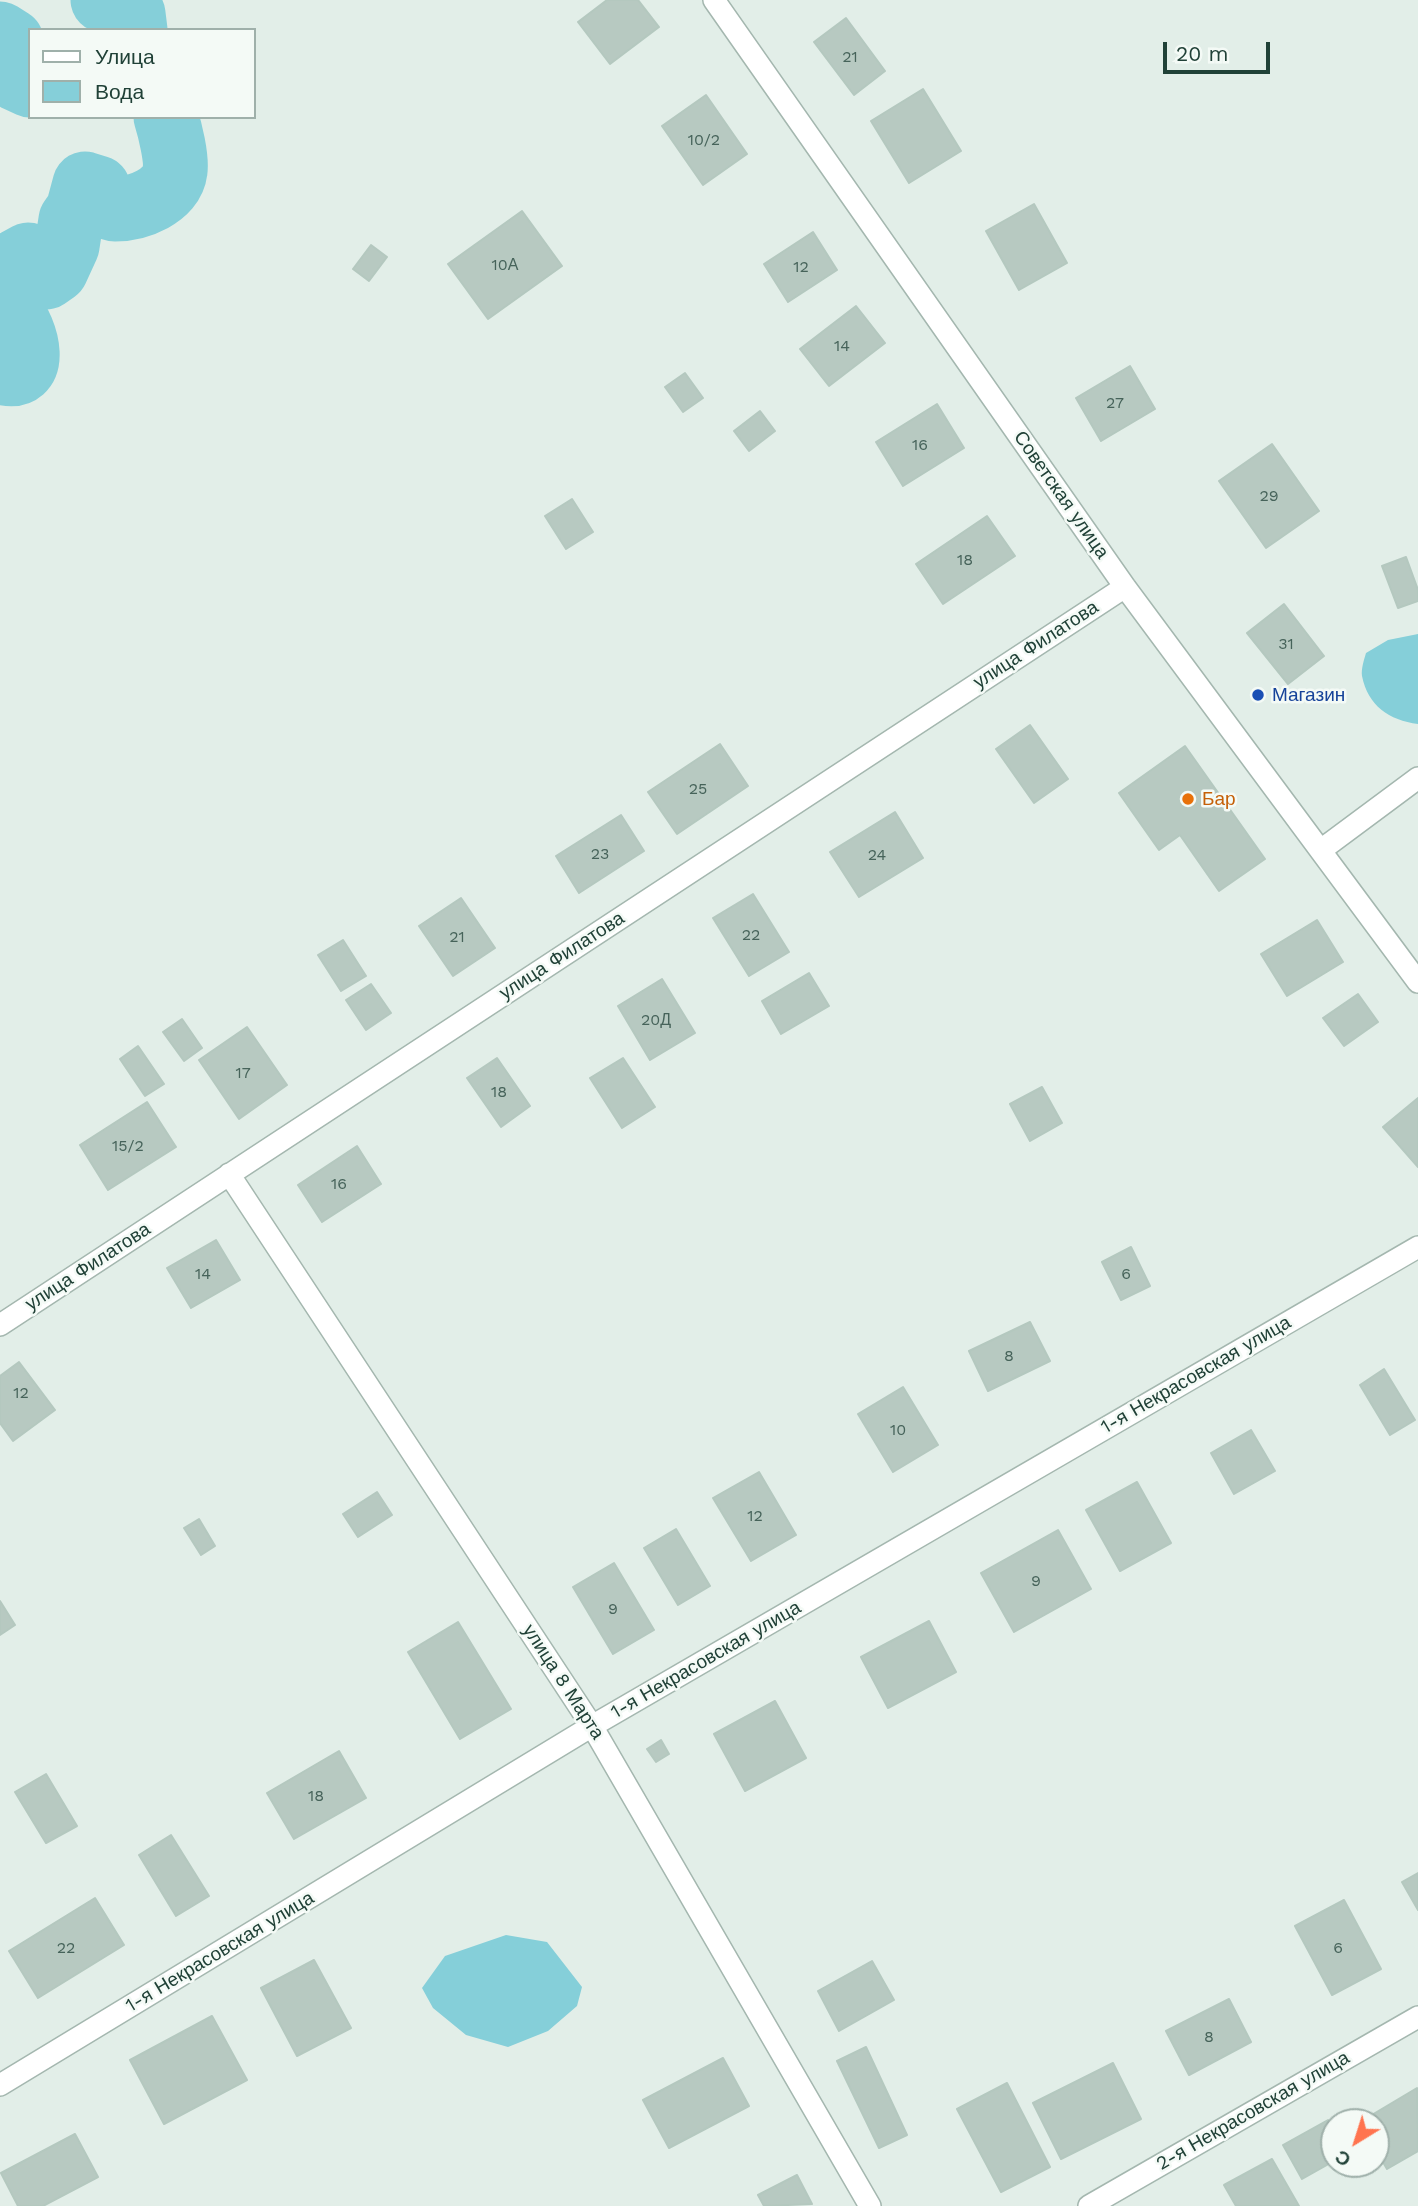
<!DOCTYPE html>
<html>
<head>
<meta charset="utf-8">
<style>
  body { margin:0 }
  #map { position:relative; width:1418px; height:2206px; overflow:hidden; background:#e2eee8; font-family:"Work Sans",sans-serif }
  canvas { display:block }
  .legend { position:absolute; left:28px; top:28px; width:228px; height:91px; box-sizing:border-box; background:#f4faf6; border:2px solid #9fb0aa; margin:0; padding:9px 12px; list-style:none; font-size:21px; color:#204137 }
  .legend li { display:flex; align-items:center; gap:14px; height:35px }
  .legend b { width:35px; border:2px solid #9fb0aa }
  .north { position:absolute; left:1320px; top:2108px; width:70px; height:70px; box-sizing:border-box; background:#f4faf6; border:2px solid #9fb0aa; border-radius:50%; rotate:218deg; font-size:19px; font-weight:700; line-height:28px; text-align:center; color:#204137 }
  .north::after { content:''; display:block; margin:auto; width:24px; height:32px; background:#ff744f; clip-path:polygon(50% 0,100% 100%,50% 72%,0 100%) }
  .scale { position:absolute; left:1163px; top:42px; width:107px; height:32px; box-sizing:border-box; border:4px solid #204137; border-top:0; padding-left:9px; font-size:21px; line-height:24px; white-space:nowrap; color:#204137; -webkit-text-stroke:5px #f4faf6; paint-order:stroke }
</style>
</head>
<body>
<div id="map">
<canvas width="1418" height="2206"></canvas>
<ul class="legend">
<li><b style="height:9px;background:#fff"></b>Улица</li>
<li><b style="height:19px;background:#85cfd9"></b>Вода</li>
</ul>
<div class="north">С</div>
<div class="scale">20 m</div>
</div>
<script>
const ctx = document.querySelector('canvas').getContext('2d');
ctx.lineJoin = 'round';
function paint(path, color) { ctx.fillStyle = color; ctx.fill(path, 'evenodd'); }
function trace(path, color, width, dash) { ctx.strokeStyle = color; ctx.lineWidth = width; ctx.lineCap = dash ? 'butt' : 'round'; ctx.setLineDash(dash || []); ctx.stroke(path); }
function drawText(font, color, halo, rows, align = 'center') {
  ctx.font = font + ' "Work Sans",sans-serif'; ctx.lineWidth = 5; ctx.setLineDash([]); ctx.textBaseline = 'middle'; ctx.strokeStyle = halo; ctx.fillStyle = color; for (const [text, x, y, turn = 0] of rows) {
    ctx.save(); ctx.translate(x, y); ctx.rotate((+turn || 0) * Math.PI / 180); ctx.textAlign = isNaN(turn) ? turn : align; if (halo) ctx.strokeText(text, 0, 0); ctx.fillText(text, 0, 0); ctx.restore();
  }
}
paint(new Path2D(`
  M 1418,634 L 1418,724 C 1389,720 1368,706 1362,676 C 1361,669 1364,660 1366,653 L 1388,640 Z
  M 506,1935 L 547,1942 L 582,1987 L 577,2006 L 548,2031 L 508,2047 L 466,2035 L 433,2008 L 422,1988 L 445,1956 Z`), '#85cfd9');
trace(new Path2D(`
  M 103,0 L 123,4 L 133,14 L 135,30
  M 0,34 L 11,41 L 12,55 L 9,67 L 17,79 L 30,85
  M 0,372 C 42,384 27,329 10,311 C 11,292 21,282 17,261 L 28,255 L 46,277 L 56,270 L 67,246 L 71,220 L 78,210 L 85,184 L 98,188 L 101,203 C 105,205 110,209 115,209 C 138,209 172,196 175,171 C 177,158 170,130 166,117`), '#85cfd9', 65);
const building = new Path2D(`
  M 607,0 L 638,0 L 659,27 L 610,64 L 578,22 Z
  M 846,18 L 885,71 L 854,95 L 814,42 Z
  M 923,89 L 961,151 L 909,183 L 871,121 Z
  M 706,95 L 747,154 L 703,185 L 662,126 Z
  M 1034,204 L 1067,263 L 1019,290 L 986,231 Z
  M 522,211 L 562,266 L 488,319 L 448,264 Z
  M 813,232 L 837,270 L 788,302 L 764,264 Z
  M 371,245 L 387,257 L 369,281 L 353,269 Z
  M 856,306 L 885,343 L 829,386 L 800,349 Z
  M 1130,366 L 1155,409 L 1101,441 L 1076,398 Z
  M 685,373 L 703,398 L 683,412 L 665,387 Z
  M 937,404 L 964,448 L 903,486 L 876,442 Z
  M 760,411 L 775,431 L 749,451 L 734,431 Z
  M 1272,444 L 1319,511 L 1266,548 L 1219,481 Z
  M 572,499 L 593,532 L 566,549 L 545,516 Z
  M 987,516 L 1015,556 L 943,604 L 916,564 Z
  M 1406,557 L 1418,590 L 1418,601 L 1398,608 L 1382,566 Z
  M 1284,604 L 1324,656 L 1288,684 L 1247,633 Z
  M 1030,725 L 1068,779 L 1034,803 L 996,749 Z
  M 720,744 L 748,786 L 677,834 L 648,792 Z
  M 1185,746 L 1265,859 L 1219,891 L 1180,835 L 1159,850 L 1119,793 Z
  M 895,812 L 923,858 L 859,897 L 830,852 Z
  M 621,815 L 644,851 L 579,893 L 556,856 Z
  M 753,894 L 789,952 L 749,976 L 713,918 Z
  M 461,898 L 495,948 L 453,976 L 419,926 Z
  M 1317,920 L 1343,962 L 1287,996 L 1261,954 Z
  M 343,940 L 366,976 L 341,991 L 318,955 Z
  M 809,973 L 829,1006 L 781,1034 L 762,1001 Z
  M 662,979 L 695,1033 L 650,1060 L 618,1006 Z
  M 371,984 L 391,1013 L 366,1030 L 346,1000 Z
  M 1358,994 L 1378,1022 L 1344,1046 L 1323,1018 Z
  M 182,1019 L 202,1048 L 184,1061 L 163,1032 Z
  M 247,1027 L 287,1085 L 239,1119 L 199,1060 Z
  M 138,1046 L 164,1084 L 145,1096 L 120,1059 Z
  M 497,1058 L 530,1106 L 501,1127 L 467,1078 Z
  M 623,1058 L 655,1107 L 622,1128 L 590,1078 Z
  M 1042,1087 L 1062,1123 L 1030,1141 L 1010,1104 Z
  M 1418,1098 L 1418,1167 L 1383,1127 Z
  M 147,1102 L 176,1147 L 108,1190 L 80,1145 Z
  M 357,1146 L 381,1184 L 322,1222 L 298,1185 Z
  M 216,1240 L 240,1280 L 191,1308 L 167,1268 Z
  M 1131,1247 L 1150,1286 L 1121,1300 L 1102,1262 Z
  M 1030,1322 L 1050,1361 L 988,1391 L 969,1351 Z
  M 19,1362 L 55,1410 L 13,1441 L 0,1423 L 0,1376 Z
  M 1384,1369 L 1415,1420 L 1390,1435 L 1360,1385 Z
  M 903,1387 L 938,1445 L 893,1472 L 858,1414 Z
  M 1251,1430 L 1275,1471 L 1234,1494 L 1211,1453 Z
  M 759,1472 L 796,1535 L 751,1561 L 713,1498 Z
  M 1137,1482 L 1171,1543 L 1120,1571 L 1086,1510 Z
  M 377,1492 L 392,1515 L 358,1537 L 343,1514 Z
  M 199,1519 L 215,1546 L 201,1555 L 184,1528 Z
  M 676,1529 L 710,1586 L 678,1605 L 644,1548 Z
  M 1058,1530 L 1091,1589 L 1014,1632 L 981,1573 Z
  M 614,1563 L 654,1630 L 613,1654 L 573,1587 Z
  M 0,1601 L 15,1625 L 0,1635 Z
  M 929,1621 L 956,1672 L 888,1708 L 861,1657 Z
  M 458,1622 L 511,1709 L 460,1739 L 408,1652 Z
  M 775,1701 L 806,1758 L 745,1791 L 714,1734 Z
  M 661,1740 L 669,1754 L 656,1762 L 647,1749 Z
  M 339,1751 L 366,1798 L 294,1839 L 267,1793 Z
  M 46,1774 L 77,1826 L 46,1843 L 15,1792 Z
  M 171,1835 L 209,1896 L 176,1916 L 139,1855 Z
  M 1418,1873 L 1418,1910 L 1402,1882 Z
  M 95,1898 L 124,1945 L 38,1998 L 9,1951 Z
  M 1344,1900 L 1381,1969 L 1332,1995 L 1295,1926 Z
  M 314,1960 L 351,2028 L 297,2056 L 261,1988 Z
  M 872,1961 L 894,2000 L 839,2031 L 818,1991 Z
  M 1229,1999 L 1251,2042 L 1189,2075 L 1166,2031 Z
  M 212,2016 L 247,2080 L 164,2124 L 130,2060 Z
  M 866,2047 L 907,2135 L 879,2148 L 837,2061 Z
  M 723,2058 L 749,2106 L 669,2148 L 643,2100 Z
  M 1113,2063 L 1141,2119 L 1061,2159 L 1033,2103 Z
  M 1007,2083 L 1050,2167 L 1001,2192 L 957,2109 Z
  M 1417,2088 L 1418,2151 L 1387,2169 L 1376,2150 L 1376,2122 L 1360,2122 Z
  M 1328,2120 L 1334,2130 L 1334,2161 L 1302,2179 L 1283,2145 Z
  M 75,2134 L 98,2177 L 43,2206 L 18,2206 L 1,2173 Z
  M 1272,2159 L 1299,2206 L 1236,2206 L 1224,2185 Z
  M 797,2175 L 812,2204 L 764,2206 L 758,2195 Z`);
paint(building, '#b7c9c1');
trace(building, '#b4c8bf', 2);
const minor = new Path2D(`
  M 714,0 L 1125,587 L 1418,982
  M 1321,850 L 1418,778
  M 229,1174 L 592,1726 L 870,2206
  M 0,1325 L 1125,587
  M 0,2085 L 592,1726 L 1418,1247
  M 1089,2206 L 1418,2017`);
trace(minor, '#a4b7af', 24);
trace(minor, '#fff', 21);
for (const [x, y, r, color] of [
  [1258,695,7,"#1a4fb4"],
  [1188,799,7,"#e8710a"]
]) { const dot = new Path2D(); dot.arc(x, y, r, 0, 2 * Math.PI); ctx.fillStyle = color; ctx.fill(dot); trace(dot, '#f4faf6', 2.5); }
drawText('16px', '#46635a', null, [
  ["21",850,57],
  ["10/2",704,140],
  ["10А",505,265],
  ["12",801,267],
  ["14",842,346],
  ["27",1115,403],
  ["16",920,445],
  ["29",1269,496],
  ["18",965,560],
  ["31",1286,644],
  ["25",698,789],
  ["23",600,854],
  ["24",877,855],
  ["22",751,935],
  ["21",457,937],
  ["20Д",656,1020],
  ["17",243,1073],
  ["18",499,1092],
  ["15/2",128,1146],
  ["16",339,1184],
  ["14",203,1274],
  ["6",1126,1274],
  ["8",1009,1356],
  ["12",21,1393],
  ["10",898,1430],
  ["12",755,1516],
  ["9",1036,1581],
  ["9",613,1609],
  ["18",316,1796],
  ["22",66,1948],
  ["6",1338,1948],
  ["8",1209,2037]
]);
drawText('19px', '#204137', '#f4faf6', [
  ["Советская улица",1061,495,55],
  ["улица Филатова",1036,645,-33],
  ["улица Филатова",562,956,-33],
  ["улица Филатова",88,1267,-33],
  ["1-я Некрасовская улица",1196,1375,-30],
  ["1-я Некрасовская улица",706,1660,-30],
  ["улица 8 Марта",563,1682,57],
  ["1-я Некрасовская улица",220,1952,-31],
  ["2-я Некрасовская улица",1253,2111,-30]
]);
drawText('19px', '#164399', '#f4faf6', [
  ["Магазин",1272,695]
], 'left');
drawText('19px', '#c56008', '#f4faf6', [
  ["Бар",1202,799]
], 'left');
</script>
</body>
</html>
